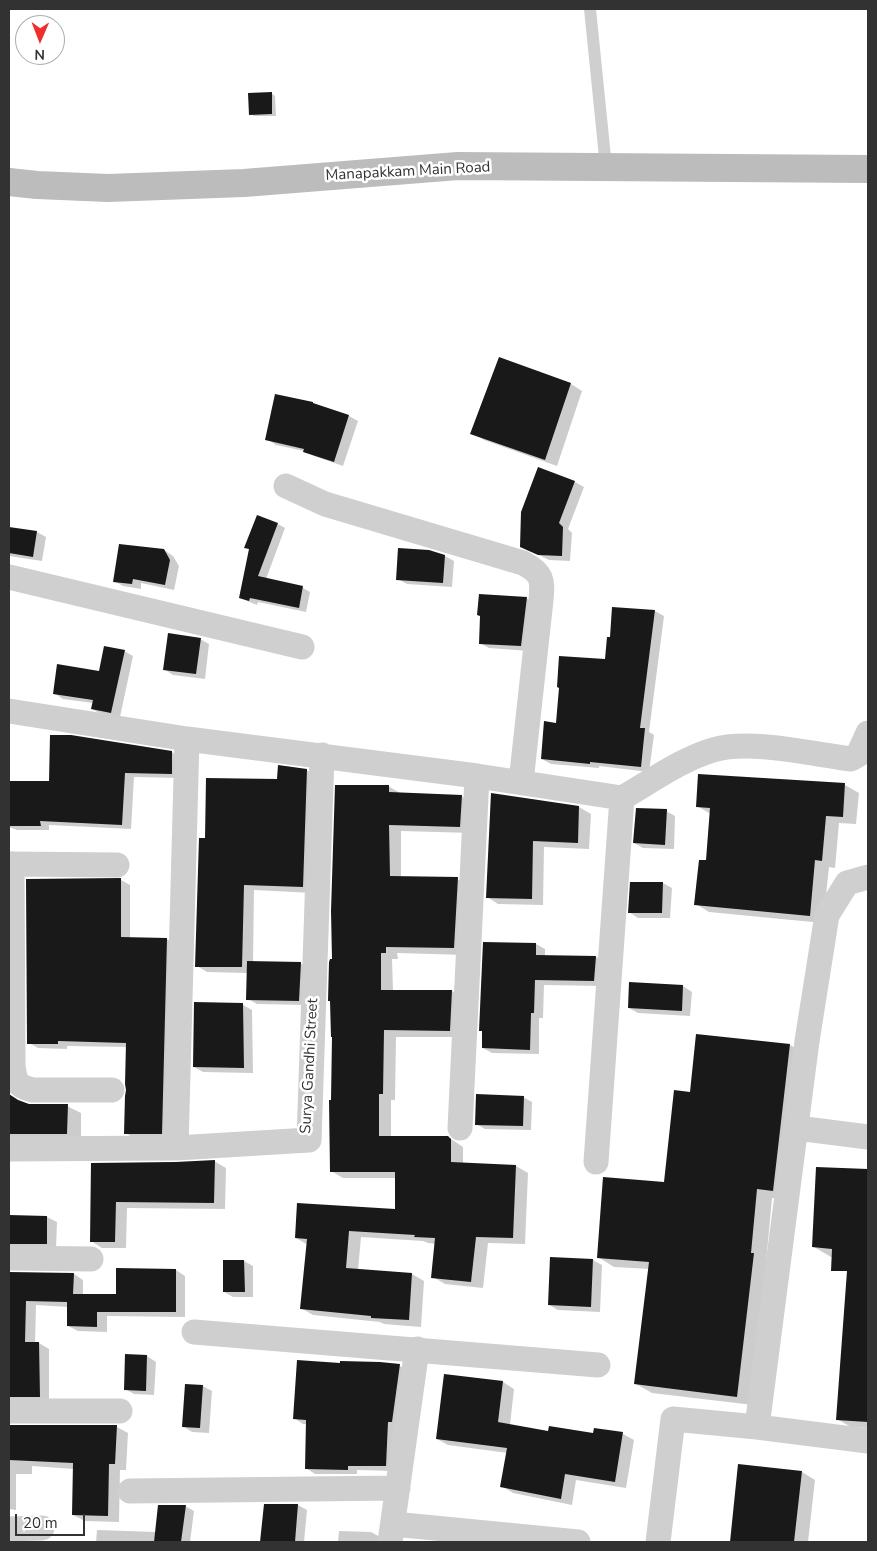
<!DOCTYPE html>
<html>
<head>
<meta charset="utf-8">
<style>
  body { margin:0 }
  #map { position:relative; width:877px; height:1551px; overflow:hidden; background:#fff; font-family:"Nunito Sans",sans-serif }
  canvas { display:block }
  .frame { position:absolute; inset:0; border:10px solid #323232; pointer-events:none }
  .north { position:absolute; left:15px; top:15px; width:50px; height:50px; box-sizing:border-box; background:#fff; border:1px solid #adadad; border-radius:50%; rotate:181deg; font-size:14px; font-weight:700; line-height:20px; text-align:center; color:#323232 }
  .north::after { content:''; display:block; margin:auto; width:18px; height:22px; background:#ef2f2d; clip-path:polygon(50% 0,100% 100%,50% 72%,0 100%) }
  .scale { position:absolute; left:15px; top:1514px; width:70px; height:22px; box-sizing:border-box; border:2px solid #323232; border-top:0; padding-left:6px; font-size:15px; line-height:18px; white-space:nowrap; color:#323232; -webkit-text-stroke:4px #fff; paint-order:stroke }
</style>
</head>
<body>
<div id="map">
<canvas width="877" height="1551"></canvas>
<div class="frame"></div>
<div class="north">N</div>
<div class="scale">20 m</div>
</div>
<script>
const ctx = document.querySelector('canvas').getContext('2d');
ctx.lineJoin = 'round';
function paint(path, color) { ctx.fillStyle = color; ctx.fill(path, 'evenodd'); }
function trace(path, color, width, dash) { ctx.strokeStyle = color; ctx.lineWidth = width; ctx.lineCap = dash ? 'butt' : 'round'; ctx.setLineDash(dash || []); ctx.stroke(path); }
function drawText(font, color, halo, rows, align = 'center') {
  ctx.font = font + ' "Nunito Sans",sans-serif'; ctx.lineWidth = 5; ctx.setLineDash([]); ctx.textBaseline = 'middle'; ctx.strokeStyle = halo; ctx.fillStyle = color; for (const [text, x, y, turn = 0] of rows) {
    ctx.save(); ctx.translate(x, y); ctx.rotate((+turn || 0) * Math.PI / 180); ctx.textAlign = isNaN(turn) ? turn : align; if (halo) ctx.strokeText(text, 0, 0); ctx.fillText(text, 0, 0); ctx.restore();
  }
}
paint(new Path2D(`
  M 271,93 L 275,96 L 276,116 L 254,116 L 250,114 Z
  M 571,384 L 582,391 L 557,466 L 484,440 L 472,433 Z
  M 318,406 L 349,416 L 358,421 L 343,466 L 314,456 L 304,451 L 276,445 L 267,439 Z
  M 539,469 L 575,482 L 584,487 L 568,529 L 572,533 L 570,561 L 549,560 L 521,546 Z
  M 278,524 L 285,528 L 266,579 L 303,588 L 310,592 L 306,612 L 258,602 L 257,605 L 240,598 L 250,550 L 246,547 Z
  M 9,528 L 37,532 L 46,537 L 42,561 L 9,556 Z
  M 164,550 L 173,556 L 179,566 L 174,590 L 141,583 L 141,589 L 123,586 L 114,581 Z
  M 445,556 L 454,561 L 452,587 L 407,584 L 398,579 Z
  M 526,598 L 535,603 L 530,651 L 489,648 L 480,643 Z
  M 655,611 L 664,616 L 649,732 L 654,735 L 649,772 L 599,766 L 599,768 L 551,764 L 542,759 L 557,724 L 606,660 L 611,638 Z
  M 200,639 L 209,644 L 205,679 L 173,675 L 164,669 Z
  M 124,651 L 133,656 L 120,717 L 101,714 L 92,709 L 93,703 L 63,699 L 54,693 L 100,672 Z
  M 172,752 L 181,758 L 180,778 L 134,777 L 131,829 L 49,825 L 49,830 L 17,830 L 9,827 L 9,782 L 50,782 Z
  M 306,770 L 317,776 L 313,893 L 254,890 L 253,962 L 300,963 L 309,968 L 308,1005 L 257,1004 L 248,999 L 248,973 L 207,972 L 197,966 L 278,780 Z
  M 699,775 L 845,785 L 859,793 L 856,824 L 839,823 L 835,868 L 829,867 L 823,923 L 709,912 L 696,904 L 707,862 L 711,814 L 697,806 Z
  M 388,786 L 400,793 L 461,796 L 474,803 L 472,833 L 401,831 L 401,878 L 457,879 L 470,886 L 466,955 L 397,953 L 398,959 L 392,959 L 393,991 L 452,991 L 464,998 L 462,1037 L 396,1037 L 395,1100 L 391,1100 L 391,1137 L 448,1137 L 463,1147 L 463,1164 L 516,1166 L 528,1173 L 525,1244 L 488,1243 L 483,1288 L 445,1284 L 433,1277 L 436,1244 L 428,1243 L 423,1241 L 361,1237 L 358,1270 L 412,1274 L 424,1281 L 421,1327 L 384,1324 L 380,1322 L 313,1315 L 301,1308 L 308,1245 L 296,1238 L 396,1210 L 396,1178 L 343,1178 L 331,1171 L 334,1037 L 332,1002 L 329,1001 L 333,960 Z
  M 492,794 L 579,807 L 591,814 L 589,849 L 544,847 L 543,905 L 498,904 L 487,897 Z
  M 666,811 L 675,816 L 674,849 L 643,848 L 634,843 Z
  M 121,880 L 130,885 L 130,939 L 167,939 L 176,944 L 171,1138 L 134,1138 L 125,1133 L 127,1047 L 67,1046 L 67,1049 L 38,1048 L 29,1043 Z
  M 663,883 L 672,888 L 670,918 L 638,918 L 629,912 Z
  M 536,944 L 545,949 L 545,956 L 596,957 L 605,962 L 603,986 L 544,985 L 543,1018 L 539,1018 L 539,1054 L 492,1053 L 483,1048 L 483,1032 Z
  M 683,986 L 692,992 L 690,1016 L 638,1013 L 629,1008 Z
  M 243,1005 L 252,1010 L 253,1073 L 203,1072 L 194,1067 Z
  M 790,1045 L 806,1054 L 789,1200 L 772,1198 L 753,1405 L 652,1393 L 636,1384 L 650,1269 L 614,1267 L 598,1257 L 665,1183 L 691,1093 Z
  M 9,1095 L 29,1105 L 67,1106 L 81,1113 L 81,1141 L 9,1141 Z
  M 523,1097 L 532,1102 L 531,1130 L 485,1129 L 476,1124 Z
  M 214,1161 L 226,1168 L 225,1209 L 127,1208 L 126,1248 L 102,1248 L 91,1241 L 92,1164 Z
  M 817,1168 L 868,1170 L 868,1259 L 831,1257 L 814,1247 Z
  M 9,1216 L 47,1217 L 57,1222 L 56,1249 L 9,1254 Z
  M 593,1260 L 602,1265 L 600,1312 L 558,1310 L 549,1305 Z
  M 224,1261 L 244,1261 L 253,1266 L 253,1297 L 233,1297 L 224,1292 Z
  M 176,1270 L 185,1276 L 185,1317 L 107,1316 L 107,1332 L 78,1331 L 68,1326 L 68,1307 L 36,1305 L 35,1343 L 39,1343 L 49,1349 L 49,1402 L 16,1402 L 9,1398 L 9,1274 L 74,1274 L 83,1280 L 83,1295 L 117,1295 Z
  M 848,1284 L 868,1286 L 868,1428 L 851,1427 L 837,1419 Z
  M 147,1356 L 156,1362 L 154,1395 L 134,1394 L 125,1389 Z
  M 341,1362 L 400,1366 L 409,1371 L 395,1471 L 357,1470 L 357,1474 L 315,1474 L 306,1468 L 307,1424 L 303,1424 L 294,1418 L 341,1364 Z
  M 445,1375 L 503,1382 L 514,1389 L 510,1425 L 549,1433 L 594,1434 L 595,1429 L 623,1434 L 634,1440 L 626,1488 L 576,1480 L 572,1505 L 513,1493 L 502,1486 L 508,1453 L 448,1445 L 437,1439 Z
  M 203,1386 L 212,1391 L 209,1433 L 192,1432 L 183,1426 Z
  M 9,1427 L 117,1427 L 128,1433 L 126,1470 L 120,1470 L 119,1522 L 85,1521 L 73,1515 L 74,1469 L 32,1466 L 32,1474 L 16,1474 L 16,1510 L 9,1509 Z
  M 739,1466 L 802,1472 L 815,1480 L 808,1542 L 731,1542 Z
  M 265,1505 L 298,1505 L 307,1510 L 304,1542 L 261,1542 Z
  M 185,1506 L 194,1511 L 190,1542 L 96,1542 L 97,1530 L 156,1532 Z
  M 339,1531 L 371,1532 L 380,1537 L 380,1542 L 338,1542 Z`), '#0003');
paint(new Path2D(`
  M 272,92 L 272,114 L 249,115 L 248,93 Z
  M 499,357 L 571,383 L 545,460 L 470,434 Z
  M 275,394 L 313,402 L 313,403 L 349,415 L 334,462 L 303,452 L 304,449 L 265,440 Z
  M 538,467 L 575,481 L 559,523 L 563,527 L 562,556 L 538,555 L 520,547 L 521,512 Z
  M 257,515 L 278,523 L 258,576 L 303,586 L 299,608 L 250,598 L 249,601 L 239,598 L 249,549 L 244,548 Z
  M 9,527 L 37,531 L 33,557 L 9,553 Z
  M 119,544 L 164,549 L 170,560 L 165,585 L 133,579 L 132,584 L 113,582 Z
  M 398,548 L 429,550 L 445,555 L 443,583 L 396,580 Z
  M 479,594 L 527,597 L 521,646 L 479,644 L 480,616 L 477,615 Z
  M 612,607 L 655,610 L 640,728 L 645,728 L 641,767 L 590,762 L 590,764 L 541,759 L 544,721 L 556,723 L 559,688 L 557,687 L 559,656 L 605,659 L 607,637 L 610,637 Z
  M 168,633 L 201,638 L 196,674 L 163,670 Z
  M 104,646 L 125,650 L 111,713 L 91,709 L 93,700 L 53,694 L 57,664 L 99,671 Z
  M 50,735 L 71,735 L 172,751 L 172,774 L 125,773 L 122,825 L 40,821 L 41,826 L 9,826 L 9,781 L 49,781 Z
  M 278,765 L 307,769 L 303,887 L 244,885 L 242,967 L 195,967 L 199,838 L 205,838 L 206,778 L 277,779 Z
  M 698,774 L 845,783 L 843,817 L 826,816 L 822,861 L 815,860 L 810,916 L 694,905 L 699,860 L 706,860 L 710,808 L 696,807 Z
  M 335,785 L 389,785 L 389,792 L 462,795 L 460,827 L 389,825 L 390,876 L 458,877 L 454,948 L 386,947 L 386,953 L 381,953 L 381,990 L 452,990 L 450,1031 L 384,1030 L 383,1094 L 379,1094 L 379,1136 L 448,1136 L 451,1139 L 451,1162 L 516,1165 L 513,1238 L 476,1237 L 471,1282 L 431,1278 L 435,1238 L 414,1237 L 415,1235 L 349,1231 L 346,1268 L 412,1273 L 409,1320 L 371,1318 L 371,1316 L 300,1309 L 307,1239 L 295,1238 L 297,1203 L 395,1209 L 395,1172 L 330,1172 L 329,1100 L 331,1100 L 332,1037 L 331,1037 L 330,1001 L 328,1001 L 329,962 L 330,959 L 332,959 L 331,911 Z
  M 491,793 L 579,806 L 578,843 L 533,841 L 532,899 L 486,898 Z
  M 636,808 L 667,809 L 665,845 L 633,843 Z
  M 121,878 L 121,937 L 167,938 L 162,1134 L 124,1134 L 125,1096 L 126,1090 L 125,1084 L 126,1043 L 58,1041 L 58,1044 L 27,1044 L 26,879 Z
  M 630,882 L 663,882 L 662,913 L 628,913 Z
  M 483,942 L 536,943 L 536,955 L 596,956 L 594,981 L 535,980 L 534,1013 L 531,1013 L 530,1050 L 482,1048 L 482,1031 L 479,1031 Z
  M 247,961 L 301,962 L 299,1001 L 246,1000 Z
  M 629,982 L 683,985 L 682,1011 L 628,1008 Z
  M 194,1002 L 243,1003 L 244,1068 L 193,1067 Z
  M 696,1034 L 790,1044 L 773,1191 L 757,1189 L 751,1253 L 754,1253 L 737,1397 L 634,1384 L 649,1262 L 597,1258 L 603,1177 L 664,1182 L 674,1090 L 690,1092 Z
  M 9,1094 L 18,1100 L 29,1104 L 68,1104 L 67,1134 L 9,1134 Z
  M 476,1094 L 524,1096 L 523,1126 L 475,1125 Z
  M 215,1160 L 214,1203 L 116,1202 L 115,1242 L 90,1242 L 91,1163 L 176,1162 Z
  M 816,1167 L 868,1169 L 868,1422 L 836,1420 L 847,1271 L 831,1271 L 832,1249 L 812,1247 Z
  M 9,1215 L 47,1216 L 47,1244 L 9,1244 Z
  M 550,1257 L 593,1259 L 591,1307 L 548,1305 Z
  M 223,1260 L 244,1260 L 245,1292 L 223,1292 Z
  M 116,1268 L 176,1269 L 176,1312 L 97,1312 L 97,1327 L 67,1326 L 67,1302 L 26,1301 L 25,1342 L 39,1342 L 40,1397 L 9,1397 L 9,1272 L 74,1273 L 73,1294 L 116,1294 Z
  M 125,1354 L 147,1355 L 146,1391 L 124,1390 Z
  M 297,1360 L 340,1363 L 340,1361 L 380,1362 L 400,1364 L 392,1422 L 388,1422 L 386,1466 L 348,1466 L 348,1470 L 305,1469 L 306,1420 L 293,1419 Z
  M 444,1374 L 503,1381 L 498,1422 L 548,1431 L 549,1426 L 593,1433 L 594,1428 L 623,1432 L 615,1482 L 565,1474 L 561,1499 L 500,1487 L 507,1448 L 436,1439 Z
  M 185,1384 L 203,1385 L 200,1428 L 182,1427 Z
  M 9,1425 L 117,1425 L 115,1464 L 109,1464 L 108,1516 L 72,1515 L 73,1463 L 9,1460 Z
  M 738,1464 L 802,1471 L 794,1542 L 730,1542 Z
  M 264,1504 L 298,1504 L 295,1542 L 260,1542 Z
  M 158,1505 L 186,1505 L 181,1542 L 154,1542 Z`), '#191919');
trace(new Path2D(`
  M 590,9 L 606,167`), '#cfcfcf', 12);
trace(new Path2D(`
  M 286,486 L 325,504 L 523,563 C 542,573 543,579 541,600 L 521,782
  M 9,577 L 302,647
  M 9,711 L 187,739 L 477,776 L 622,798 L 596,1162
  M 622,798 C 650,782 682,759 713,750 C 751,739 811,754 851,759 L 858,755 L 868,733
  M 9,864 L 117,865
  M 12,864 L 13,1065 C 15,1081 16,1086 33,1090 L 112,1090
  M 460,1128 L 477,776
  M 797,1128 L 868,1137
  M 176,1148 L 187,739
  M 9,1149 L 176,1148 L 309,1140 L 322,755
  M 9,1258 L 91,1259
  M 194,1332 L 598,1365
  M 9,1411 L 120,1411
  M 757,1427 L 807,1041 L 827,915 L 847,883 L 868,877
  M 130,1491 L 398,1488
  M 393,1524 L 578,1542
  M 9,1529 L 42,1528
  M 390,1542 L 417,1349
  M 658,1542 L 673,1419 L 757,1427 L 868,1441`), '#cfcfcf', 25);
trace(new Path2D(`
  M 9,182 L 37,185 L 108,188 L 244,183 L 458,166 L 868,169`), '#bcbcbc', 28);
drawText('15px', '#323232', '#fff', [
  ["Manapakkam Main Road",408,172,-3],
  ["Surya Gandhi Street",310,1066,-87]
]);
</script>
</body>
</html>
